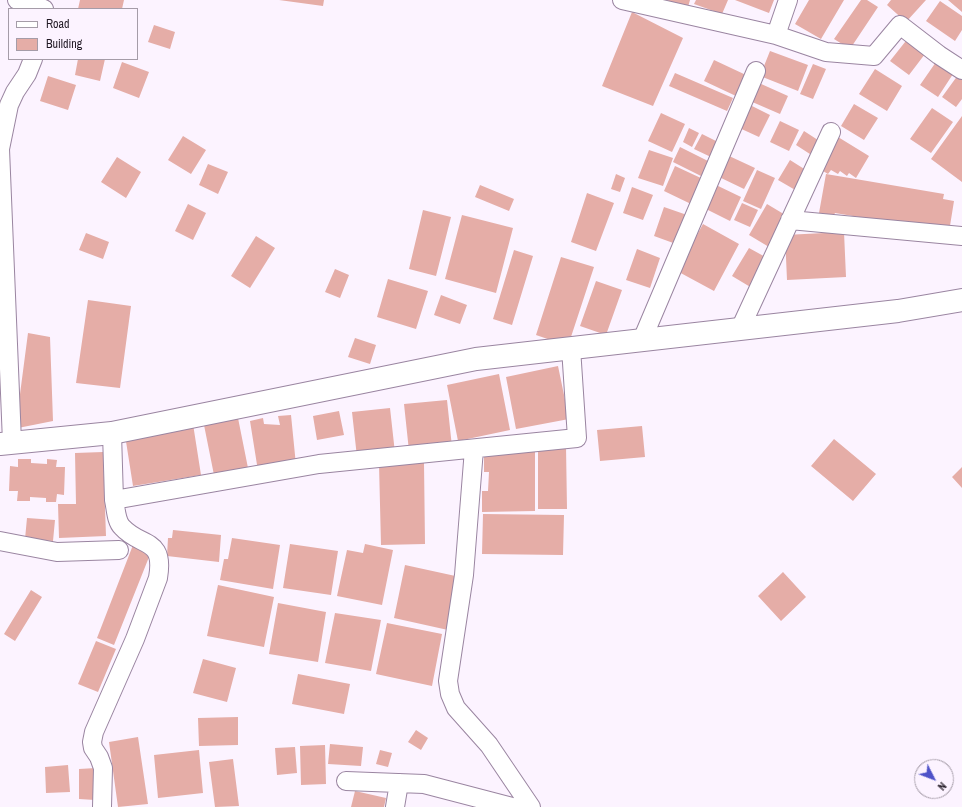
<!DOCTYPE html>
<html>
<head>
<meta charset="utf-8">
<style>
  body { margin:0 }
  #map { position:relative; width:962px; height:807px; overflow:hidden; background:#fcf3ff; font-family:"Archivo Narrow",sans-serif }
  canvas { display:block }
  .legend { position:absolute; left:8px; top:8px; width:130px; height:52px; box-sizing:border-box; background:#fcf3ff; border:1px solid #a59ca8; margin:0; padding:5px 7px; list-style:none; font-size:12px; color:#221a25 }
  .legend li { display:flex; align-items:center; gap:8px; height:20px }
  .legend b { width:20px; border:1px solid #a59ca8 }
  .north { position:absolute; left:914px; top:759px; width:40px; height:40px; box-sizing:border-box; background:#fcf3ff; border:1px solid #a59ca8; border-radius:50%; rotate:132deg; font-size:11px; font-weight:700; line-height:16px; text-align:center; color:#221a25 }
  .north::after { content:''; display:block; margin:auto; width:14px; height:18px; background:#4e52c8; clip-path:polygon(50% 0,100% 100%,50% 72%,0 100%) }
</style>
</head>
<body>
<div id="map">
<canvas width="962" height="807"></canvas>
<ul class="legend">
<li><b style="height:5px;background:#fff"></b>Road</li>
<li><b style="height:11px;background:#e5ada7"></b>Building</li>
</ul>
<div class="north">N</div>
</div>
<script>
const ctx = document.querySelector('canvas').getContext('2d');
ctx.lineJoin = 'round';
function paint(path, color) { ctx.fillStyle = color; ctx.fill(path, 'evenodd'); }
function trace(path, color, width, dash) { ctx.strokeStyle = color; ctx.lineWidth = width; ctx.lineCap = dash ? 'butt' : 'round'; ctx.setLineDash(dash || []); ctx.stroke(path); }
paint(new Path2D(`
  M 80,0 L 124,0 L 122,9 L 78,9 Z
  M 279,0 L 324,0 L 323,6 Z
  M 666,0 L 690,0 L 688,7 Z
  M 696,0 L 728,0 L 722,14 L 694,4 Z
  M 735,0 L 774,0 L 769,13 Z
  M 809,0 L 844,0 L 821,39 L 795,24 Z
  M 861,0 L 867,0 L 878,7 L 850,49 L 834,39 Z
  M 891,0 L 926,0 L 906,22 L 887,5 Z
  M 948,0 L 962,0 L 962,12 Z
  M 940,1 L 962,16 L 962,30 L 955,41 L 926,21 Z
  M 632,12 L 683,38 L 653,106 L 602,86 Z
  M 154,25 L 175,32 L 170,49 L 148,42 Z
  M 909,37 L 928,50 L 909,75 L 890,61 Z
  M 770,51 L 808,65 L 798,91 L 760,76 Z
  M 78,59 L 105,59 L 100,81 L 75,75 Z
  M 714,60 L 746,75 L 736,96 L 704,81 Z
  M 122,62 L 149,72 L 139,98 L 113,88 Z
  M 936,62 L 953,74 L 938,97 L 920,85 Z
  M 813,64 L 826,69 L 813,99 L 800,94 Z
  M 875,69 L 902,86 L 887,111 L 859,94 Z
  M 675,73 L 733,98 L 727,111 L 669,86 Z
  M 958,75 L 962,77 L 962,99 L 956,107 L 942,97 Z
  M 48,76 L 76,85 L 68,110 L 40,101 Z
  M 759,83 L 788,96 L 780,114 L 750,101 Z
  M 746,103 L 770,115 L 759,137 L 735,126 Z
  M 854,104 L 878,118 L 864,140 L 841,126 Z
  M 932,108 L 953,122 L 931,153 L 910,139 Z
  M 661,113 L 685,124 L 672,152 L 648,141 Z
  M 962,116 L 962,182 L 931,159 Z
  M 780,121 L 799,130 L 789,151 L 770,142 Z
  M 689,128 L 699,133 L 692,147 L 683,142 Z
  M 804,131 L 821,142 L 813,156 L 796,145 Z
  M 702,134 L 720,143 L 713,158 L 694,149 Z
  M 183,136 L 206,150 L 191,174 L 168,160 Z
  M 838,137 L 869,156 L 856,178 L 849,173 L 847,176 L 840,171 L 838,174 L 831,170 L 828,174 L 818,168 Z
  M 680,147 L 710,162 L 703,177 L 673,162 Z
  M 649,150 L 673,158 L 663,186 L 638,178 Z
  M 727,155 L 755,168 L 744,189 L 717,176 Z
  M 117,157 L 141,172 L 126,198 L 101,182 Z
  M 790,160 L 809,172 L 797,191 L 778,180 Z
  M 208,164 L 228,172 L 218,194 L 199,185 Z
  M 675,166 L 703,179 L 691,204 L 664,191 Z
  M 757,170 L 775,178 L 761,209 L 743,201 Z
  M 616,174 L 625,178 L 620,192 L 611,189 Z
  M 826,174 L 944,194 L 943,199 L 954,201 L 949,232 L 835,213 L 834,215 L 819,213 Z
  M 714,184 L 741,197 L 730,221 L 702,207 Z
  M 480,185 L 514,199 L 509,211 L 475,197 Z
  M 632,187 L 653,195 L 643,220 L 623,213 Z
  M 587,193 L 614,203 L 596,251 L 571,242 Z
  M 742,203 L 758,210 L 750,227 L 734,220 Z
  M 188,204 L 206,213 L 193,240 L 175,231 Z
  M 767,204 L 787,216 L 769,247 L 749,235 Z
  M 664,207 L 687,215 L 676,244 L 654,236 Z
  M 423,210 L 451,217 L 436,276 L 409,269 Z
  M 462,215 L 513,228 L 496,293 L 445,279 Z
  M 703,224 L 739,244 L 714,291 L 677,271 Z
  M 844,232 L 846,277 L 787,280 L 785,235 Z
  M 86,233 L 109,242 L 103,259 L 79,250 Z
  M 256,236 L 275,248 L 250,288 L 231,276 Z
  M 749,248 L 769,259 L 752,288 L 732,276 Z
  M 637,249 L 660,258 L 650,288 L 626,280 Z
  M 514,250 L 533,256 L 512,325 L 493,319 Z
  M 561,257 L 594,267 L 568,346 L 536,335 Z
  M 335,269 L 349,275 L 340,298 L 325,292 Z
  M 388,279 L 428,291 L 416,329 L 377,317 Z
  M 596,281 L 622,290 L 606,335 L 580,326 Z
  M 441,295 L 467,305 L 460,324 L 434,315 Z
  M 88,300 L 131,306 L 120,388 L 76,383 Z
  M 28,333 L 50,337 L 53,421 L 18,428 L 20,394 Z
  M 355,338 L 376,345 L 370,364 L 348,357 Z
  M 558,366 L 569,419 L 516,429 L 506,377 Z
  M 499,374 L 510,430 L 458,441 L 447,385 Z
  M 447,400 L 452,447 L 409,451 L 404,404 Z
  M 390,408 L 395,453 L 357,457 L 352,412 Z
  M 339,411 L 344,435 L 317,440 L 313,416 Z
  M 291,415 L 296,465 L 258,471 L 250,421 L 263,418 L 264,424 L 280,425 L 278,416 Z
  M 238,418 L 248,468 L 214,475 L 204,425 Z
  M 193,424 L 201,475 L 133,486 L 125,435 Z
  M 642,426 L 645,457 L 600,461 L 597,430 Z
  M 834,439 L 876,474 L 853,501 L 811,466 Z
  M 566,446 L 567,509 L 538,509 L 538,447 Z
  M 103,452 L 106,536 L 59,538 L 58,504 L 76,504 L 75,453 Z
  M 501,452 L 535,452 L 535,511 L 482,512 L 482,491 L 488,491 L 489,472 L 484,472 L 484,455 L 501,455 Z
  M 18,459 L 31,459 L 31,463 L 47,464 L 47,459 L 57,460 L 56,467 L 65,467 L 64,495 L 57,494 L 56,502 L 46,502 L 46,498 L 30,497 L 30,501 L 17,501 L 18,491 L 9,491 L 10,466 L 18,467 Z
  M 424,463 L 425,544 L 381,545 L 379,464 Z
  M 962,467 L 962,488 L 952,477 Z
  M 483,514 L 564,515 L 563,555 L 482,554 Z
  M 27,518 L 55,520 L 53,541 L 25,539 Z
  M 173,530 L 221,535 L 219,562 L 167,556 L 168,538 L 172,538 Z
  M 232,538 L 280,545 L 273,589 L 220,580 L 224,559 L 228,559 Z
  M 290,544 L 338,551 L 331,595 L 283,588 Z
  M 365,544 L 393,550 L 382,605 L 337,596 L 347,550 L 363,553 Z
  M 133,545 L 151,552 L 114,645 L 97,638 Z
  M 405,565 L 460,577 L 448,630 L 394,618 Z
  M 783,572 L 806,597 L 781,621 L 758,596 Z
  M 218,585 L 274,597 L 264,647 L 207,636 Z
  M 31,590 L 42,597 L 15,641 L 4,634 Z
  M 278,603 L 326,612 L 318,662 L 269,654 Z
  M 335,613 L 381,620 L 371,671 L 325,663 Z
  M 387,623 L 442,634 L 432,686 L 376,674 Z
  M 96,641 L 116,649 L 98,692 L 78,684 Z
  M 203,659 L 236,668 L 227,702 L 193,693 Z
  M 298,674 L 350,684 L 344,714 L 292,704 Z
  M 238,717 L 238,745 L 199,746 L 198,718 Z
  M 416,730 L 428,738 L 421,750 L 408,742 Z
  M 138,737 L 148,804 L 118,807 L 109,742 Z
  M 330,744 L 363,747 L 361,766 L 328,764 Z
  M 325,745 L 326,784 L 301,785 L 300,746 Z
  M 295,747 L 297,773 L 277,775 L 275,748 Z
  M 199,750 L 203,793 L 158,798 L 154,755 Z
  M 380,750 L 392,753 L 388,767 L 376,764 Z
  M 233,759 L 239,806 L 215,807 L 209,762 Z
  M 68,765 L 70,792 L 46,793 L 45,767 Z
  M 96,768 L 95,800 L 79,799 L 79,769 Z
  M 355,791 L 386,798 L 384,807 L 351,807 Z`), '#e5ada7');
const minor = new Path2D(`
  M 17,0 L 44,9
  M 622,0 L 776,35 L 788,0
  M 776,35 L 826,52 L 874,56 L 900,25 L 939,55 L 962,70
  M 790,220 L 962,236
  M 740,329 L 831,132
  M 642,340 L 756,71
  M 112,433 L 114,500 L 319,464 L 577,438 L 571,348
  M 12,442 L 0,149 L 9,105 L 15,92 L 27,74 L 33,59
  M 474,449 L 464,575 L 448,681 L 450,694 L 456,708 L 489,745 L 531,807
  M 0,541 L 57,552 L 119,550
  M 346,781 L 424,784 L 512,807
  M 102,807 L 103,768 L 99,757 L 93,748 L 92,742 L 94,732 L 135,639 L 158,578 C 165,537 141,548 122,527 C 116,521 116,509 114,500
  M 395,807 L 399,783`);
const tertiary = new Path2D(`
  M 0,444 L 112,433 L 476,359 L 898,311 L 962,300`);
trace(minor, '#9a85a1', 20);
trace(tertiary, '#9a85a1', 24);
trace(minor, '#fff', 18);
trace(tertiary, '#fff', 22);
</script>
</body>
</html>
